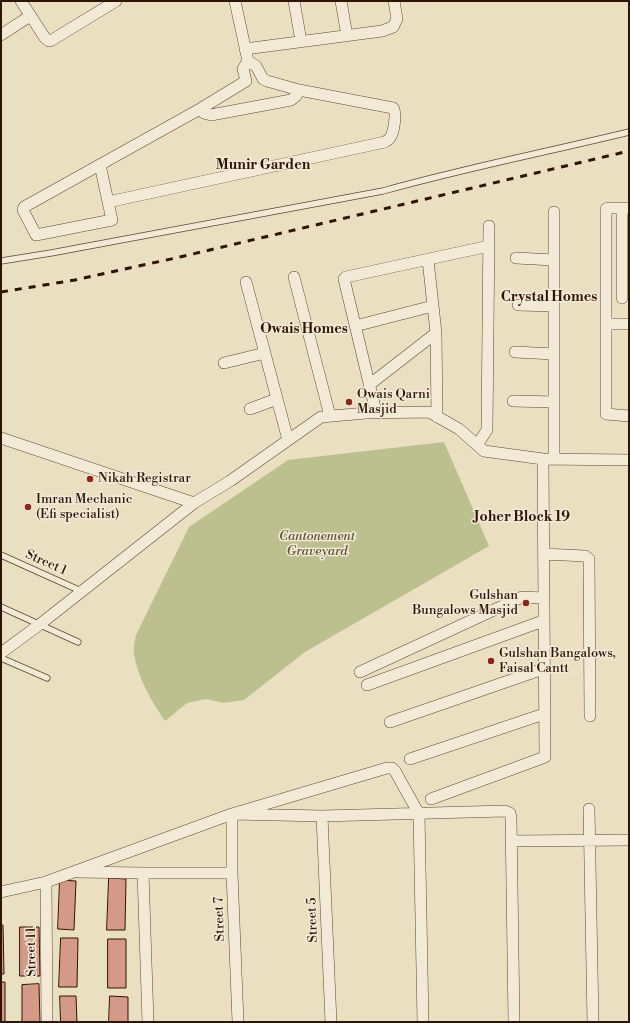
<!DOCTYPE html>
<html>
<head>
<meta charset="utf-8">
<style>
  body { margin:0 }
  #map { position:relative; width:630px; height:1023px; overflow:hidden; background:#ebdfc2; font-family:"Libre Bodoni",serif }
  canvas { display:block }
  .frame { position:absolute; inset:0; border:2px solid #2f1400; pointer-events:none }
</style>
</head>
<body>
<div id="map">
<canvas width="630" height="1023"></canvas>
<div class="frame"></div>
</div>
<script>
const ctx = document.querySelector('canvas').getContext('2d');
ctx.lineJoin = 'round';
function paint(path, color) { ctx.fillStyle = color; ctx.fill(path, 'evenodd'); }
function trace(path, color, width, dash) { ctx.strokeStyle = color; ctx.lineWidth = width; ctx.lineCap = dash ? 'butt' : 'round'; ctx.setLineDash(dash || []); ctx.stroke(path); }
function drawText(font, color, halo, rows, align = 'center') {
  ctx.font = font + ' "Libre Bodoni",serif'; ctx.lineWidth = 3; ctx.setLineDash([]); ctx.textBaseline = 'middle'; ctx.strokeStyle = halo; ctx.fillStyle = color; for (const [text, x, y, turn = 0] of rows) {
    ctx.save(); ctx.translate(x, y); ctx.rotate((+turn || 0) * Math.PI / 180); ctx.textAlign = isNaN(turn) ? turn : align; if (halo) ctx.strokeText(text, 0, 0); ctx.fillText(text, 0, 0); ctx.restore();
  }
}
paint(new Path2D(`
  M 444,442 L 489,546 L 305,652 L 244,700 L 223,703 L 206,699 L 187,703 L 165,721 C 151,701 138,678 134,654 C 133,648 135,641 136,635 L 189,527 L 288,460 Z`), '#bcc08f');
const building = new Path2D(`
  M 109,878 L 126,879 L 125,930 L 107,930 Z
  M 60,880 L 76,881 L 74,930 L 58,929 Z
  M 1,925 L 3,925 L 4,974 L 1,974 Z
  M 20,927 L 39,927 L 40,976 L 20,976 Z
  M 61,938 L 78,938 L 77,987 L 59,987 Z
  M 108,939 L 126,939 L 126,988 L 108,988 Z
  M 1,982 L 5,982 L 5,1022 L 1,1022 Z
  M 39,984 L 40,1022 L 22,1022 L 22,985 Z
  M 60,996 L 76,996 L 77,1022 L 61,1022 Z
  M 110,996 L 128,997 L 128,1022 L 109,1022 Z`);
paint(building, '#d49987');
trace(building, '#2f1400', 1);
const service = new Path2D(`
  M 1,261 L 51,253 L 383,191 C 465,168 547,152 629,132
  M 1,555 L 81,591
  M 1,607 L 78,642
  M 1,658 L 47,678`);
const minor = new Path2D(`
  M 21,1 L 45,38 L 49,41 L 52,40 L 116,1
  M 294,1 L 301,41
  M 341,1 L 347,36
  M 1,35 L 30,16
  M 245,49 L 382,31 L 393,27 L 397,19 L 394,1
  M 200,109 L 204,113 L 211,115 L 291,100 L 296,96 L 299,90
  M 100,165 L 112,220 L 36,235 L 23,210 L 24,207 L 200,109 L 246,81 L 243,69 L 248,61 L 235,1
  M 108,202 L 385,142 C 387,140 389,140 390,138 C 394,132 397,113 393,108 L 299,90 L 267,81 L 263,79 L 256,66 L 248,61
  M 629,208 L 608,208 L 606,209 L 606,414 L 629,416
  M 554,212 L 554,459
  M 516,258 L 554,260
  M 428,260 L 436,333 L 437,417
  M 294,277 L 330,416
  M 246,282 L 288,440
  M 622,298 L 622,208
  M 518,305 L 554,306
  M 606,324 L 629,324
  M 355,326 L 433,306
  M 515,352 L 554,354
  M 224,363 L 265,353
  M 369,385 L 436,333
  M 513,401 L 554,402
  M 250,409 L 277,399
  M 376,412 L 344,279 L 346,277 L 489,246
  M 1,438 L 194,503 L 230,481 L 321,417 L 366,413 L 429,412 L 459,429 L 484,451 L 543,459 L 629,460
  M 477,445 L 487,430 L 489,226
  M 544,554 L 585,556 L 589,559 L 590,716
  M 1,653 L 39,625 L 194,503
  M 360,672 L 522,597 L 543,598
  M 367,685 L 543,621
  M 390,722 L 543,669
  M 410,759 L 544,714
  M 431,799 L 545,757 L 543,459
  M 589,809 L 593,1022
  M 322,816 L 331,1022
  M 511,841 L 629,840
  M 78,872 L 143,873 L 232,873
  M 143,873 L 148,1022
  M 46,882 L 47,1022
  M 1,892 L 46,882 L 232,814 L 387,768 L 392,768 L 395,771 L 419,814 L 423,1022
  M 238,1022 L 232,873 L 232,814 L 322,816 L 505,811 L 510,813 L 511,818 L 514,1022`);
trace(service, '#5e4730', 7);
trace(minor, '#5e4730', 12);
trace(service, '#f2ead7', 5.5);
trace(minor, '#f2ead7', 11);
trace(new Path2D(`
  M 1,292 L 75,280 L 180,257 L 629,151`), '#2f1400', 3, [7, 7]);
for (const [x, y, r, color] of [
  [349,402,4,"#8f2418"],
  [90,479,4,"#8f2418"],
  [28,507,4,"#8f2418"],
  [526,603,4,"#8f2418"],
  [491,661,4,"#8f2418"]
]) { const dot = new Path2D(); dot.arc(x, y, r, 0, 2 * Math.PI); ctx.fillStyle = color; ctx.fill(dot); trace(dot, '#f2ead7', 1.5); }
drawText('13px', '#2f1400', '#f2ead7', [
  ["Owais Qarni",357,395],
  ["Masjid",357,410],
  ["Nikah Registrar",98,479],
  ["Imran Mechanic",36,500],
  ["(Efi specialist)",36,515],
  ["Gulshan",518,596,"right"],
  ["Bungalows Masjid",518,611,"right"],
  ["Gulshan Bangalows,",499,654],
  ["Faisal Cantt",499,669]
], 'left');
drawText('italic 13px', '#605032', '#f2ead7', [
  ["Cantonement",317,537],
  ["Graveyard",317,552]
]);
drawText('13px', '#2f1400', '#f2ead7', [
  ["Street 1",46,563,24],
  ["Street 7",220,919,-92],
  ["Street 5",313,920,-92],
  ["Street 11",32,952,-91]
]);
drawText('bold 14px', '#2f1400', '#f2ead7', [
  ["Munir Garden",263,166],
  ["Crystal Homes",549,298],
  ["Owais Homes",304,330],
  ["Joher Block 19",522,518]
]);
</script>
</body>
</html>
